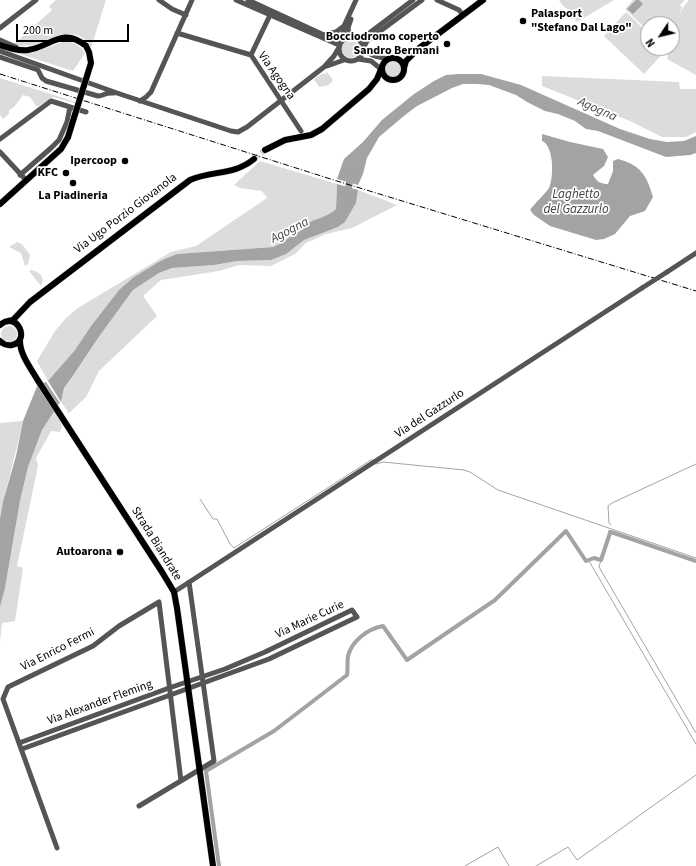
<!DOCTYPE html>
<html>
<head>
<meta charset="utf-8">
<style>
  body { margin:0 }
  #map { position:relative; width:696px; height:866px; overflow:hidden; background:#fff; font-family:"Source Sans 3",sans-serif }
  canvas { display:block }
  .north { position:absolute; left:640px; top:16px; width:40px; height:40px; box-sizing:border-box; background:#fff; border:1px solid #999; border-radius:50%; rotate:235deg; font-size:11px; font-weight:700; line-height:16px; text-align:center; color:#000 }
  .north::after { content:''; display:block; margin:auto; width:14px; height:18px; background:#000; clip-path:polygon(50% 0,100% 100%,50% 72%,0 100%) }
  .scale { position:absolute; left:16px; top:24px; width:113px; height:18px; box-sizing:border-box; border:2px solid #000; border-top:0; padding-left:5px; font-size:12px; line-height:14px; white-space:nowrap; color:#000; -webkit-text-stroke:3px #fff; paint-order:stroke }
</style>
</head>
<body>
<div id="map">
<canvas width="696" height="866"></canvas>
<div class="north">N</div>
<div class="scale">200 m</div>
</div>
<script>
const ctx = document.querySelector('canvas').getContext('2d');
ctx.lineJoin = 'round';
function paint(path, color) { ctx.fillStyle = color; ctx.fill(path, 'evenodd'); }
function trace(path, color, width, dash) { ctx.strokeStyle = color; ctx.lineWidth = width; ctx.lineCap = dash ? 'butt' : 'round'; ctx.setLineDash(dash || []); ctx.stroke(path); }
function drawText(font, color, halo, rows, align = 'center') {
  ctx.font = font + ' "Source Sans 3",sans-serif'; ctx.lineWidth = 3.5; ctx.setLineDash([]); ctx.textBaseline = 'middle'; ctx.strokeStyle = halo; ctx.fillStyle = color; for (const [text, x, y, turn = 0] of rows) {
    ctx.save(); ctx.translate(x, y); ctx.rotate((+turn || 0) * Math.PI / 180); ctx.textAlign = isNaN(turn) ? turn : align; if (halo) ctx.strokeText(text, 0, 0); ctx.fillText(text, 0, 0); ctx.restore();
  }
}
paint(new Path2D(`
  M 56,0 L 106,0 L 91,48 C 77,22 52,40 32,45 C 26,46 19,46 13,45 L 52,10 L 49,6 Z
  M 559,0 L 614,0 L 577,22 L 574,18 L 581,13 C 572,13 564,9 559,0 Z
  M 633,0 L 685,0 L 680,5 L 682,7 L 672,34 L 672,24 L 648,24 L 648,31 L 625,9 Z
  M 689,0 L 696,0 L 696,75 L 667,59 L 670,48 L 672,48 C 672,33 678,11 689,0 Z
  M 626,12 L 648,33 L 648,48 L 664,48 L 666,50 L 644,74 L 604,36 Z
  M341 49a9 9 0 1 1 18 0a9 9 0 1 1-18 0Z
  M 65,41 C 74,42 80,45 85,53 L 73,71 L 17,53 L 33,53 Z
  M383 70a9 9 0 1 1 18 0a9 9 0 1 1-18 0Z
  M 327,72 L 333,80 C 330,86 326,86 319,87 L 314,79 L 323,73 L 325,74 Z
  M 542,76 L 679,82 L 680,89 L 696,89 L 696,132 L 686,137 L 662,137 L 630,121 L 542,86 Z
  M 0,78 L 76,102 L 75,103 L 53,97 L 37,107 L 30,97 L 23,95 L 14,107 L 9,110 L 9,114 L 3,119 L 0,115 Z
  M 260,161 L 337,184 L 336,209 C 328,216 319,218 311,222 C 297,230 288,241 273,247 L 177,254 L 162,260 L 119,290 L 91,326 L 75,350 L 48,381 L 37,361 L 55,331 L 66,318 L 78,308 L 171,252 L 196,246 L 267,198 L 262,191 L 240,188 L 234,185 Z
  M 358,190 L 397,205 L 352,228 L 326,234 L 306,243 L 295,254 L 271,266 L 239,265 L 219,271 L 161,280 L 143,296 L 157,316 L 99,371 L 86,397 L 69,413 L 61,402 L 64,388 L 72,377 L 98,338 L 133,290 L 159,273 L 172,268 L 214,265 L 237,261 L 271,260 L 286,254 L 304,240 L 338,227 L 345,222 L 356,203 Z
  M 17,242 L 22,244 L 30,255 L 28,264 L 25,266 L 21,253 L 9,247 Z
  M 31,270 C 39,272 46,276 41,286 L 29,271 Z
  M1 334a8 8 0 1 1 16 0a8 8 0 1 1-16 0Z
  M 55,410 L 62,426 L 60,432 L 51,431 L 36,458 L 38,466 L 17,566 L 23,568 L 15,621 L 2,623 L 0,641 L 0,607 L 5,588 L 20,501 L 28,467 L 42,430 Z
  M 23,421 C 16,454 6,487 0,519 L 0,423 Z`), '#dcdcdc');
paint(new Path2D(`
  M 636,0 L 639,0 L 643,4 L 633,14 L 627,9 Z
  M 458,74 L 481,74 L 521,85 L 620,129 L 650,139 L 667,142 L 684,141 L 696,136 L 696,153 L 690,155 L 666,157 L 598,131 L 586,129 L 575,121 L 558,114 L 545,111 L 527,102 L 516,95 L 489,85 L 477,84 L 463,84 L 452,88 L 417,106 L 405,115 L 379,137 L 367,158 L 363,174 L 358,185 L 337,179 L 344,159 L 363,142 L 382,120 L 414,94 L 434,81 L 446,75 Z
  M 542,134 L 570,142 L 603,149 L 608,157 L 604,166 L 593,175 C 597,182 601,184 608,184 L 613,171 L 613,161 L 618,159 C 641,165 647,176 653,197 L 645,211 L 630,216 L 615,234 L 604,239 L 596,240 L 550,226 L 534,215 L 530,210 C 536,202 544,195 549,188 C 554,178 554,145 542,141 Z
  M 337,184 L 358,190 L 356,203 L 345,222 L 338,227 L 304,240 L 286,254 L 271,260 L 237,261 L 214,265 L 172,268 L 159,273 L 133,290 L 98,338 L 72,377 L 64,388 L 61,402 L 48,381 L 75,350 L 91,326 L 119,290 L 134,277 L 162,260 L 177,254 L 273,247 C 288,241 297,230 310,222 C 319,218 328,216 336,209 Z
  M 46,382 L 60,403 L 57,406 L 42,383 Z
  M 38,384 L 55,410 L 42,430 L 28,467 L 20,501 L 5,588 L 0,607 L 0,519 L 3,502 L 16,456 L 23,421 Z`), '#a3a3a3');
trace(new Path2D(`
  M 376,464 L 383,462 L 464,470 L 470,472 L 498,490 L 696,558
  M 200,499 L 213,519 L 217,519 L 230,544 L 234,548 L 371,460 L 373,460
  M 611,525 L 609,523 L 608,506 L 612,503 L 696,464
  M 609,537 L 609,530
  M 601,560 L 599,567 L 696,733
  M 589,561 L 696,744
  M 465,866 L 498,847 L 509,866
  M 536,866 L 568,847 L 577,860 L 580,858 L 696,775`), '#a3a3a3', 1);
trace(new Path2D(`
  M 219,866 L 206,771 L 274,731 L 347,675 C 348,669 347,662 348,656 C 352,641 367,629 383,626 L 407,660 L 495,600 L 566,531 L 586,561 L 594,558 L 601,560 L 610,533 L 611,532 L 696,561`), '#a3a3a3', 4);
trace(new Path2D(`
  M 347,197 L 351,173`), '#a3a3a3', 7);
trace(new Path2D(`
  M 254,159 L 265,150`), '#d9d9d9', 6, [6, 3]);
const major = new Path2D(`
  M 0,45 C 9,48 18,51 28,50 C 51,47 62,26 86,46
  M382 69a11 11 0 1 1 22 0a11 11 0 1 1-22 0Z
  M 404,68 L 406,61 L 418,49 L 483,0
  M 265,150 L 285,140 L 311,135 L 322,129 L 369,89 L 377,79 L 381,69
  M 0,204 L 61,149 L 68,137
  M 8,321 L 13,320 L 30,302 L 190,180 C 213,170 233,176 254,159
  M 0,325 C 17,310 31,341 12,345 C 7,346 3,344 0,341
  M 20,339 C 19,353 30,367 37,379 L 162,572 L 174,592 L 177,608 L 213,866`);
trace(major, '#dbdbdb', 7);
trace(new Path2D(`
  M 159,0 L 172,9 L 186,15
  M 236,0 L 339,45
  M 248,0 L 337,41 L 342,41
  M 437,0 L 459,10 L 463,15
  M 0,28 L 36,0
  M 177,33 L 251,55 L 301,131
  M 326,34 L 336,32 L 344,26
  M339 49a12 12 0 1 1 24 0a12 12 0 1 1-24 0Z
  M 350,37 L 348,28 L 351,19
  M 355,38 L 364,37 L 413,0
  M 343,39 L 344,26 L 356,0
  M 0,40 L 16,47
  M 0,51 L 117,93 L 231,131 L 238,132 L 247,127 L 324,67 L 334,56 L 338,49
  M 251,55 L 271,13
  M 0,57 L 38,70 L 42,78 L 46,81 L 98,96 C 104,96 105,92 114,93
  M 358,59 L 371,61 L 381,69
  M 388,59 C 378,57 370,56 363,49 L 367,41 L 422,0
  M 327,66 L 344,60
  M 140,101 L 146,97 L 151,92 L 192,0
  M 0,139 L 51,101 L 86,112
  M 0,152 L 26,180
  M 20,175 L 51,148 L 59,140 L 67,122 L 70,107
  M 667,272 L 696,253
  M 174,592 L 642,288
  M 19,743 L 169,688 L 225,669 L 265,652 L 352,610 L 357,617 L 269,659 L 22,749
  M 139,806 L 214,761 L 189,582
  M 57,848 L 3,699 L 8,687 L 93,646 L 119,626 L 159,602 L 181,781`), '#555', 5);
trace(major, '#000', 6);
trace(new Path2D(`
  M 0,74 L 337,181 L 696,291`), '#000', 1, [6, 2, 1, 2]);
const majorBridge = new Path2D(`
  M 68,137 L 91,63 L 89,52 L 86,46`);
trace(majorBridge, '#dbdbdb', 7, []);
trace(new Path2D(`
  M 642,288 L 667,272`), '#555', 5);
trace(majorBridge, '#000', 6);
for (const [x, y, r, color] of [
  [523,21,4,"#000"],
  [447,44,4,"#000"],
  [125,161,4,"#000"],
  [66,173,4,"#000"],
  [73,183,4,"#000"],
  [120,552,4,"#000"]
]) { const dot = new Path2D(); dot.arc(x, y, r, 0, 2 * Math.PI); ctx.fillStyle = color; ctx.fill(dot); trace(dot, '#fff', 1.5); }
drawText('bold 12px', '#000', '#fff', [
  ["Palasport",531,14,"left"],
  ["\"Stefano Dal Lago\"",531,28,"left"],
  ["Bocciodromo coperto",439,37],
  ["Sandro Bermani",439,51],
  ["Ipercoop",117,161],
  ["KFC",58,173],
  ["La Piadineria",73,196,"center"],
  ["Autoarona",112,552]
], 'right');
drawText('12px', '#000', '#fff', [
  ["Via Agogna",276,76,55],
  ["Via Ugo Porzio Giovanola",126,214,-37],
  ["Via del Gazzurlo",430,414,-33],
  ["Strada Biandrate",156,544,58],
  ["Via Marie Curie",310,620,-25],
  ["Via Enrico Fermi",58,650,-27],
  ["Via Alexander Fleming",100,703,-20]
]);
drawText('italic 13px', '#444', '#fff', [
  ["Agogna",597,110,24],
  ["Laghetto",576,195],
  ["del Gazzurlo",576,210],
  ["Agogna",290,231,-28]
]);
</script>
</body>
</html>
